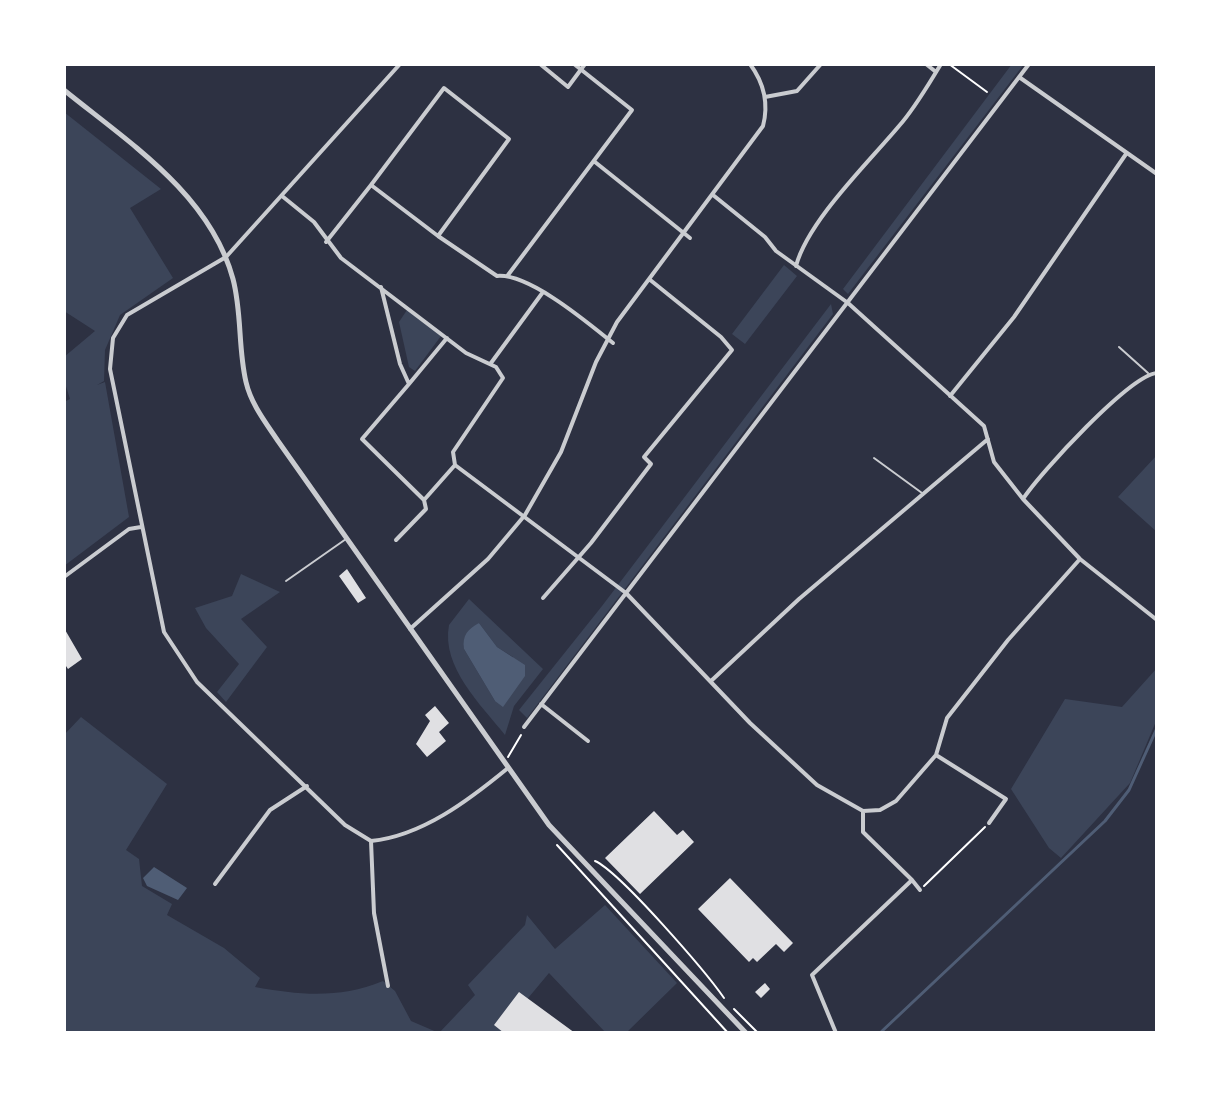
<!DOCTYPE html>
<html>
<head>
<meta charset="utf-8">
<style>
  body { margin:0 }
  #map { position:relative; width:1221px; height:1097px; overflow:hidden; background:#2d3142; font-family:Lato,sans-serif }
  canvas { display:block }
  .frame { position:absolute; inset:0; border:66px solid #fff; pointer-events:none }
</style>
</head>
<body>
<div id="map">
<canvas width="1221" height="1097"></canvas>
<div class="frame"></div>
</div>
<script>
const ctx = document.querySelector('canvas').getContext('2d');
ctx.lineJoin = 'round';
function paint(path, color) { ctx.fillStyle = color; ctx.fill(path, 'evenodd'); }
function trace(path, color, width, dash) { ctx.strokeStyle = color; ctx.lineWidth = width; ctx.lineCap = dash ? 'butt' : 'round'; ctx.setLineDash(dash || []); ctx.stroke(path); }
paint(new Path2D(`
  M 1012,64 L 1024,64 L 848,294 L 843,289 Z
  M 64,112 L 161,189 L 130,208 L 173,278 L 120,315 L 105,350 L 104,381 L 97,385 L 105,382 L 129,517 L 64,566 L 64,402 L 70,399 L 64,380 L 64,357 L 95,331 L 64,311 Z
  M 784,265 L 797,276 L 745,344 L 732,334 Z
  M 831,304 L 833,314 L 527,718 L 519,710 L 602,606 Z
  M 407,310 L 441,336 L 415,371 L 409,367 L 399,322 Z
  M 1157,455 L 1157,532 L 1118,497 Z
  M 241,574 L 280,592 L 241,619 L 267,647 L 226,702 L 217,692 L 239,664 L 206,628 L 195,608 L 232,596 Z
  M 469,599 L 543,669 L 514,706 L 505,735 C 481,705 441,667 449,625 ZM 479,623 L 497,647 L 513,657 L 495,701 L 464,649 Z
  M 1157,668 L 1157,719 L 1130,783 L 1061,858 L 1049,848 L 1011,789 L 1065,699 L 1122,707 Z
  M 81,717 L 167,784 L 126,850 L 139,859 L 142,886 L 172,904 L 167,915 L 224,948 L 260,978 L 255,987 C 300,995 339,999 383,981 L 395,991 L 411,1021 L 439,1033 L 475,995 L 468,985 L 525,925 L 527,915 L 555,949 L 605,905 L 677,983 L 626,1033 L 606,1033 L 549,973 L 499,1033 L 64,1033 L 64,735 Z`), '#3c4559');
paint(new Path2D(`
  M 479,623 L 497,647 L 525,665 L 525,676 L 503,707 L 495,701 L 464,649 C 462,635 468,629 479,623 Z
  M 154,867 L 187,888 L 178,900 L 147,886 L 143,878 Z`), '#4f5d75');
trace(new Path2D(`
  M 880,1033 L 1105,821 L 1129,790 L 1157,728`), '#4f5d75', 3);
paint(new Path2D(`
  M 347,569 L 366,598 L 358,603 L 339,576 Z
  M 64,628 L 82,659 L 68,669 L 64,663 Z
  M 435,706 L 449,723 L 439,732 L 446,741 L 427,757 L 416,744 L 430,721 L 425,715 Z
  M 654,811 L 677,835 L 683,830 L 694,842 L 640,894 L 605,858 Z
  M 730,878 L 793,943 L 784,952 L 776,944 L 757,962 L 753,958 L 749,962 L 698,909 Z
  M 765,983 L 770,989 L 761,998 L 755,992 Z
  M 519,992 L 575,1033 L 504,1033 L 494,1025 Z`), '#e0e0e3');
trace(new Path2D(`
  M 949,64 L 987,92
  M 508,757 L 521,735
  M 557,845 L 728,1033
  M 595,861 C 620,872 706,972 724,998
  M 924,886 L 985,827
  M 734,1009 L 758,1033`), '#fff', 2);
trace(new Path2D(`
  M 1119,347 L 1148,373
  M 874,458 L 922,493
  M 286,581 L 346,539`), '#caccd0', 2);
trace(new Path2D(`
  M 400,64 L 226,257 L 127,315 L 113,338 L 110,369 L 164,632 L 197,682 L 345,825 L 371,841 C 422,836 469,800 508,768
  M 540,64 L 568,87 L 585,64
  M 926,64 L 936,72
  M 1019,77 L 1157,174
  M 765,97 L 797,91 L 821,64
  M 595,162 L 690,238
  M 713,195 L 765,237 L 776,251 L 848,303 L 984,426 L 994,462 L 1023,499 L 1080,559 L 1157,620
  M 282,196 L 314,222 L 341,258 L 466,353 L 496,367 L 503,378 L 453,452 L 455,465
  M 438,236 L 371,185 L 444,88 L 509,139 L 438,236 L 497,276 C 529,273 588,323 613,343
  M 326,242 L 371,185
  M 796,266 C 808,221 868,163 899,126 C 915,108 928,85 941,64
  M 508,275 L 632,110 L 574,64
  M 381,287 L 400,364 L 409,384 L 362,439 L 424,500 L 455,465 L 626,593 L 750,723 L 817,785 L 863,811 L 880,810 L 896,801 L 936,755 L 947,718 L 1008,640 L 1080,559
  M 491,363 L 543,292
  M 409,384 L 447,338
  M 950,396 L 1014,317 L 1126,154
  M 1023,499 C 1040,473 1130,375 1157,373
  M 396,540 L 426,509 L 424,500
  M 64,577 L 129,529 L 141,527
  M 543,598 L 591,543 L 651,464 L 644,457 L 732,350 L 721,337 L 649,279
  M 410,629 L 488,559 L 525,515 L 561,452 L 596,362 L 617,322 L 763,126 C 769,103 764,83 750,64
  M 711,681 L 799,599 L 988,439
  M 541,704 L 588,741
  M 524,727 L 1029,64
  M 936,755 L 1006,799 L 989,823
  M 371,841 L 374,913 L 388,986
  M 912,880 L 920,890
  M 215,884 L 270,810 L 307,786
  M 836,1033 L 812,975 L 912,880 L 863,832 L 863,811`), '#caccd0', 4);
trace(new Path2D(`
  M 64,90 C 128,142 210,194 233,279 C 242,313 238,348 246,382 C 251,404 266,423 278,441 L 549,825 L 746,1033`), '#caccd0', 5);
</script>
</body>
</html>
